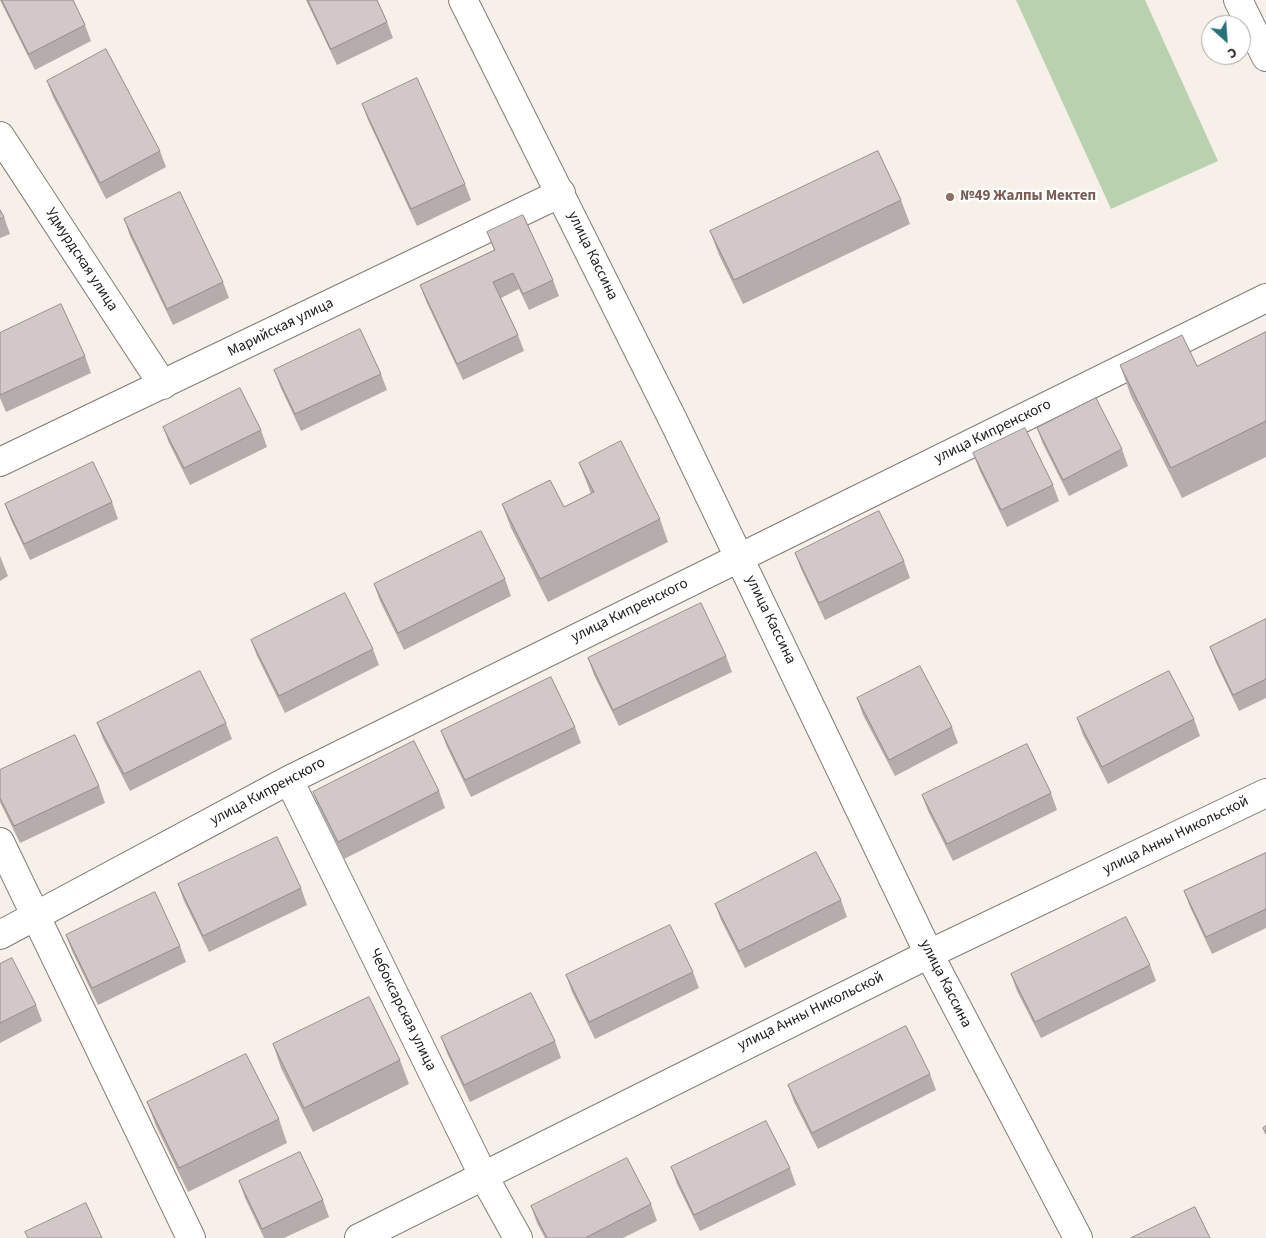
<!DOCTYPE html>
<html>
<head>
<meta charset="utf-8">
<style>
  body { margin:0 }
  #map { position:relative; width:1266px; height:1238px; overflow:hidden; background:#f6f0e8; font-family:"Source Sans 3",sans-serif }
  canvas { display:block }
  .north { position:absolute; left:1201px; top:15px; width:50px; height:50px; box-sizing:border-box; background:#fff; border:1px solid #a7a6a5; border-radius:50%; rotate:154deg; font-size:14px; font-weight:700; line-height:20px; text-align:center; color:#23201e }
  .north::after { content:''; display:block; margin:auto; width:18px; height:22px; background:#277178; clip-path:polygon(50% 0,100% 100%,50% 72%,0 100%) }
</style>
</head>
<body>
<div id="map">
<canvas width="1266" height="1238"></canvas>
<div class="north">С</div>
</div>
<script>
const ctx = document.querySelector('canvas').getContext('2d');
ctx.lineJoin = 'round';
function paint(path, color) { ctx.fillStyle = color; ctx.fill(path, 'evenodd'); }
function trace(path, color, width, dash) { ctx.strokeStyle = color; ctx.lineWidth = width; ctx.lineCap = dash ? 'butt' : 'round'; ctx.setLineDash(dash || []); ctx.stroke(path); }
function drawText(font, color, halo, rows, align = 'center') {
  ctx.font = font + ' "Source Sans 3",sans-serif'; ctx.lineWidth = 4.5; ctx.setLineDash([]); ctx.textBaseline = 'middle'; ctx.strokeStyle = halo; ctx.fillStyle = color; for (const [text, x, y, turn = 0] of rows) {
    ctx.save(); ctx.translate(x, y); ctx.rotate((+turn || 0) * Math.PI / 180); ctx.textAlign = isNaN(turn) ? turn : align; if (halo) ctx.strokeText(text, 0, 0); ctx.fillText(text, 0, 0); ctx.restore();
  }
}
paint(new Path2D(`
  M 1016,0 L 1145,0 L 1218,161 L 1111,209 Z`), '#bad1b0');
const minor = new Path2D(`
  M 463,0 L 675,424 L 929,954 L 1078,1238
  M 1238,0 L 1266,57
  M 0,136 L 163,385
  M 0,462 L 561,193
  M 289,780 L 483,1175 L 518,1238
  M 0,842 L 191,1238
  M 0,935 L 289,780 L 1266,298
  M 359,1238 L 929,954 L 1266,793`);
trace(minor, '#817c75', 30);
trace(minor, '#fff', 28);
paint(new Path2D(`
  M 0,0 L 73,0 L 85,25 L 91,41 L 35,70 Z
  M 306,0 L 377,0 L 387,22 L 393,38 L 337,65 Z
  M 47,81 L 160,151 L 166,167 L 106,199 L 53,97 Z
  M 362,104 L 465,184 L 471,200 L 417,226 L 368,120 Z
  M 901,200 L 910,224 L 743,304 L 719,255 L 710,231 Z
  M 0,210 L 4,217 L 10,234 L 0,238 Z
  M 124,219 L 223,282 L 229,298 L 173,325 L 130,236 Z
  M 487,232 L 553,280 L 559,296 L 529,310 L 519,289 L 501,298 L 518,335 L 524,351 L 463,380 L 426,301 L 420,285 L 494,250 Z
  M 1266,332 L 1266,457 L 1182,498 L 1131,396 L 1120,365 L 1197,366 Z
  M 0,333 L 85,356 L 91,373 L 6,412 L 0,398 Z
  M 274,370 L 381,374 L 387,390 L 301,431 L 280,386 Z
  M 163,427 L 261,430 L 267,447 L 190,485 L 169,443 Z
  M 1037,428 L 1122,449 L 1128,466 L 1069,496 L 1043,444 Z
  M 973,453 L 1053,485 L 1059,501 L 1007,527 L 979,469 Z
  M 579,463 L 660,519 L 668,542 L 548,602 L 511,528 L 502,504 L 564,507 L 591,494 L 588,486 Z
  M 112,502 L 118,519 L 30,560 L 11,520 L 5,504 Z
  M 795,553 L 904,561 L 910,578 L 825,620 L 801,569 Z
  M 0,556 L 8,576 L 0,581 Z
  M 505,579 L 511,596 L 404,650 L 380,601 L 374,584 Z
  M 1266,619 L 1266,698 L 1239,711 L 1216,663 L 1210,647 Z
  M 251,640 L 373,649 L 379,665 L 285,713 L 257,656 Z
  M 726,656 L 732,672 L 619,726 L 594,675 L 588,658 Z
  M 857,698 L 952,727 L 958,743 L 895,776 L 863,715 Z
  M 1077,718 L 1194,719 L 1200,736 L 1108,784 L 1083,735 Z
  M 97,723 L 226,723 L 232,739 L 130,791 L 103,739 Z
  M 575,727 L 581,743 L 471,797 L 447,747 L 441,731 Z
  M 0,770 L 99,786 L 105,803 L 20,843 L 0,802 Z
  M 439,791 L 445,808 L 344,859 L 319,809 L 313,792 Z
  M 1051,793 L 1057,810 L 953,861 L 928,811 L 922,795 Z
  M 1266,853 L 1266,928 L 1212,954 L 1190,907 L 1184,891 Z
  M 178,884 L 301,888 L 307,905 L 209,952 L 184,901 Z
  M 841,900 L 847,917 L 745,968 L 721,920 L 715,904 Z
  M 66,935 L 180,946 L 186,962 L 98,1005 L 72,951 Z
  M 0,964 L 36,1005 L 42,1021 L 0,1043 Z
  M 1150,965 L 1156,981 L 1041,1038 L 1017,991 L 1011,974 Z
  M 693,972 L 699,988 L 595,1039 L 572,992 L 566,975 Z
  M 441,1037 L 555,1041 L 561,1058 L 470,1102 L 447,1053 Z
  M 273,1044 L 400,1060 L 409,1084 L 313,1132 L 281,1068 Z
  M 930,1074 L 936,1090 L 818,1149 L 794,1102 L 788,1085 Z
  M 147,1102 L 279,1119 L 287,1143 L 188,1192 L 156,1126 Z
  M 671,1167 L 790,1168 L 796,1185 L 700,1231 L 677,1184 Z
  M 239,1181 L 323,1200 L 329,1217 L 284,1238 L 264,1238 L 245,1198 Z
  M 651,1204 L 657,1221 L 623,1238 L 545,1238 L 537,1223 L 531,1206 Z`), '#b5acab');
const building = new Path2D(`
  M 2,0 L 73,0 L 85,25 L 29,54 Z
  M 308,0 L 377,0 L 387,22 L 331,49 Z
  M 106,49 L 160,151 L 100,183 L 47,81 Z
  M 417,78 L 465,184 L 411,209 L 362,104 Z
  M 878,151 L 901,200 L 734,280 L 710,231 Z
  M 180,192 L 223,282 L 167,309 L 124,219 Z
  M 0,210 L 4,217 L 0,219 Z
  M 523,215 L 553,280 L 523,294 L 513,273 L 493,282 L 518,335 L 457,364 L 420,285 L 495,250 L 487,232 Z
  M 61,304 L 85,356 L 0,395 L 0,333 Z
  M 360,329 L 381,374 L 295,414 L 274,370 Z
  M 1266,332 L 1266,421 L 1171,468 L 1120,365 L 1182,335 L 1197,366 Z
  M 240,388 L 261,430 L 184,468 L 163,427 Z
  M 1096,398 L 1122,449 L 1063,480 L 1037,428 Z
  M 1025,428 L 1053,485 L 1001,510 L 973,453 Z
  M 621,441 L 660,519 L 540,579 L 502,504 L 550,480 L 564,507 L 594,492 L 579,463 Z
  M 93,462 L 112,502 L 24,544 L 5,504 Z
  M 879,511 L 904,561 L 819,603 L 795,553 Z
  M 481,531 L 505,579 L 398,633 L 374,584 Z
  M 345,593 L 373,649 L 279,696 L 251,640 Z
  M 701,603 L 726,656 L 613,710 L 588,658 Z
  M 1266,619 L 1266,679 L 1233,695 L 1210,647 Z
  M 920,666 L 952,727 L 889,760 L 857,698 Z
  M 200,671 L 226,723 L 124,774 L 97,723 Z
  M 1169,671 L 1194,719 L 1102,767 L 1077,718 Z
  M 551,677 L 575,727 L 465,780 L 441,731 Z
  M 75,735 L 99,786 L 14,826 L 0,798 L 0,770 Z
  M 414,741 L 439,791 L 338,842 L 313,792 Z
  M 1027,744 L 1051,793 L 947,844 L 922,795 Z
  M 277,837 L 301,888 L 203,936 L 178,884 Z
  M 816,852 L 841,900 L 739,951 L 715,904 Z
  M 1266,853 L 1266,909 L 1206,937 L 1184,891 Z
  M 155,892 L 180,946 L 92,988 L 66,935 Z
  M 1126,917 L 1150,965 L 1035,1022 L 1011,974 Z
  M 670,925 L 693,972 L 589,1022 L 566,975 Z
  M 12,958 L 36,1005 L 0,1023 L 0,964 Z
  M 531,993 L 555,1041 L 464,1085 L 441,1037 Z
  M 369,997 L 400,1060 L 304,1108 L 273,1044 Z
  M 906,1026 L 930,1074 L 812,1133 L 788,1085 Z
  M 246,1054 L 279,1119 L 179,1168 L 147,1102 Z
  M 766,1121 L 790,1168 L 694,1215 L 671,1167 Z
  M 1266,1126 L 1266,1134 L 1263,1128 Z
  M 300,1152 L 323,1200 L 262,1229 L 239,1181 Z
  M 627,1158 L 651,1204 L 585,1238 L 547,1238 L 531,1206 Z
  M 86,1203 L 102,1238 L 28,1238 L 25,1232 Z
  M 1195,1207 L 1210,1238 L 1131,1238 Z`);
paint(building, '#d3c8c7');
trace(building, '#948c8b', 1);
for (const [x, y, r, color] of [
  [950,197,5,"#8d6e63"]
]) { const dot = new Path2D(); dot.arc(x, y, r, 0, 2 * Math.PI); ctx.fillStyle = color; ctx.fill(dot); trace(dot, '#fff', 2); }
drawText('bold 15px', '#785e54', '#fff', [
  ["№49 Жалпы Мектеп",960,197]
], 'left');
drawText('15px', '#23201e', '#fff', [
  ["улица Кассина",592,256,64],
  ["Удмурдская улица",81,260,57],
  ["Марийская улица",281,328,-26],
  ["улица Кипренского",993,432,-26],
  ["улица Кипренского",630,611,-26],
  ["улица Кассина",770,620,64],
  ["улица Кипренского",268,792,-28],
  ["улица Анны Никольской",1176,836,-26],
  ["улица Кассина",945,984,63],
  ["Чебоксарская улица",402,1010,64],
  ["улица Анны Никольской",811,1012,-26]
]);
</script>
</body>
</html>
